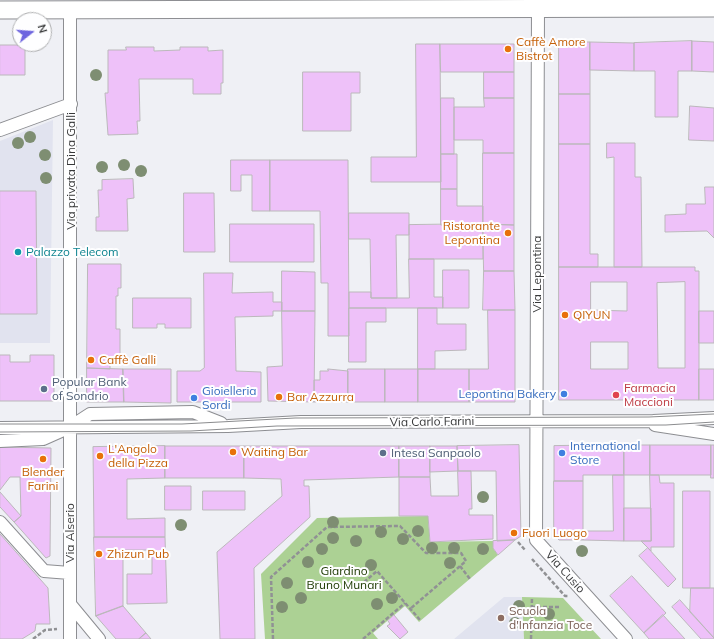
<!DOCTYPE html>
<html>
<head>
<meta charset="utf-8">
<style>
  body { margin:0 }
  #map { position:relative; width:714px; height:639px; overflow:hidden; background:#eff0f5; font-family:Mulish,sans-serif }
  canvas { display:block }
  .north { position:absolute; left:12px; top:12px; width:40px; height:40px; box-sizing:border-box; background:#fefeff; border:1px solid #aeafb0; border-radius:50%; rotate:73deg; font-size:11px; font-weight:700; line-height:16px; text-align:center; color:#373839 }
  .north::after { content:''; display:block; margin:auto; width:14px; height:18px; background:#6e65df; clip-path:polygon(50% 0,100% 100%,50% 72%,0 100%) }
</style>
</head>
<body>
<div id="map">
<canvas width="714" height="639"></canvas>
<div class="north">N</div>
</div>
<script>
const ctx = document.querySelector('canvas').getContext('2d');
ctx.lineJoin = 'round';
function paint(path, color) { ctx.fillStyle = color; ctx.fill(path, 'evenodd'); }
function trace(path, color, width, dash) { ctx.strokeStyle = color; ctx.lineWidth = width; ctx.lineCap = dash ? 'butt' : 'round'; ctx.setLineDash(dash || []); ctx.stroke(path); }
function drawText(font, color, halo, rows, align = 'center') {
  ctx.font = font + ' Mulish,sans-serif'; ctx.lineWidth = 4; ctx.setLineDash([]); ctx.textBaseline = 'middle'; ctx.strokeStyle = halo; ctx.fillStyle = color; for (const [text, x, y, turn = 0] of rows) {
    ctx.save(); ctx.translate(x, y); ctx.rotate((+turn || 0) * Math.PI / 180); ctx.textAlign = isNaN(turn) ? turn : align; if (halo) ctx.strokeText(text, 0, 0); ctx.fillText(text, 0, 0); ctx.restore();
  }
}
paint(new Path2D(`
  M 53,120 L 50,343 L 0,343 L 0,141 Z
  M 504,597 L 522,597 L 524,639 L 454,639 Z`), '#e1e3ef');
paint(new Path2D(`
  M 428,516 L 430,542 L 493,541 L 493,548 L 498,555 L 419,622 L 405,606 L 373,633 L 378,639 L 265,639 L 261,574 L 317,518 Z
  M 522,597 L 563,598 L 601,639 L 524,639 Z`), '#acd194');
const building = new Path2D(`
  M 692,41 L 692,71 L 678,71 L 678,117 L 655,117 L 655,71 L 634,71 L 634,43 Z
  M 692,41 L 714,42 L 714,72 L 692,71 Z
  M 559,42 L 590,42 L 590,94 L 559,94 Z
  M 590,42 L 634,43 L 634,71 L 590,70 Z
  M 416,44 L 440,44 L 441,182 L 371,182 L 371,157 L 416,157 Z
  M 440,44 L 514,44 L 514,72 L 441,72 Z
  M 0,45 L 25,45 L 25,75 L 0,75 Z
  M 126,47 L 154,47 L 154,51 L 180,50 L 180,47 L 208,47 L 208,51 L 223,50 L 223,83 L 221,83 L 221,94 L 193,94 L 193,79 L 139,79 L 140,121 L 137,121 L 138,134 L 108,135 L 105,93 L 108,93 L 108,50 L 126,50 Z
  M 303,72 L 360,72 L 360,93 L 351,93 L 351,131 L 303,131 Z
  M 484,72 L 514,72 L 514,98 L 484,98 Z
  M 559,94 L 590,94 L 590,144 L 559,144 Z
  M 441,98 L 454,98 L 454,154 L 441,154 Z
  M 484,98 L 514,98 L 514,153 L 483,153 L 483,140 L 454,140 L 454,107 L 484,107 Z
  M 690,106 L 714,108 L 714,141 L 689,140 Z
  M 607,143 L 635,143 L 635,177 L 641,177 L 642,267 L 614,267 L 614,157 L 607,158 Z
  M 559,144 L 590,144 L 590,254 L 598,254 L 598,267 L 559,267 Z
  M 483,153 L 514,153 L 514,225 L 483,224 Z
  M 441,154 L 457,154 L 457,189 L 441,189 Z
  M 231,160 L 270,160 L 270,211 L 252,211 L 252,175 L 241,175 L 241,191 L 231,191 Z
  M 270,160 L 348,160 L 349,336 L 328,336 L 328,283 L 321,283 L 320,211 L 270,211 Z
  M 133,179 L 134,198 L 127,199 L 128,231 L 96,231 L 96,217 L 99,217 L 98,190 L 102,190 L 102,180 Z
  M 705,187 L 714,187 L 714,238 L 707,231 L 665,232 L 665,215 L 686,214 L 686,204 L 705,204 Z
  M 441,189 L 457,189 L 457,206 L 483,206 L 483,224 L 441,225 Z
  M 0,191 L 36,191 L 37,314 L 0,314 Z
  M 184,193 L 214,193 L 215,252 L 184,252 Z
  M 349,213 L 409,213 L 409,235 L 396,235 L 397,298 L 371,298 L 370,239 L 349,239 Z
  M 230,224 L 314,224 L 314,262 L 230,262 Z
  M 483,224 L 514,225 L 514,271 L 484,271 Z
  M 483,224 L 483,259 L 409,259 L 409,225 Z
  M 409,259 L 434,259 L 434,297 L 443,297 L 443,308 L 349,308 L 349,292 L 371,292 L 371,298 L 409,298 Z
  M 88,264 L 121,264 L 121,288 L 118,288 L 118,296 L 116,296 L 116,329 L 120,329 L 120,361 L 110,361 L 110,369 L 87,368 Z
  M 559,267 L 695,267 L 695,271 L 699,271 L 699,400 L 559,400 ZM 591,282 L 627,282 L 627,311 L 591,310 ZM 685,282 L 685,368 L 658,368 L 657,283 ZM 591,342 L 628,342 L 628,369 L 591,369 Z
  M 443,270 L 469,270 L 469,308 L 443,308 Z
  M 282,271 L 315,272 L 315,311 L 282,311 Z
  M 484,271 L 514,271 L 515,310 L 483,310 Z
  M 204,273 L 233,273 L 232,293 L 273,292 L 273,302 L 282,302 L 282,311 L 273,311 L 273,316 L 235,317 L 236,371 L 261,372 L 261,402 L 177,402 L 177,371 L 200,371 L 204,368 Z
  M 133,298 L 191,298 L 191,328 L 165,328 L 165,324 L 157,324 L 157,328 L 133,328 Z
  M 349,308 L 386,308 L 386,322 L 366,322 L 366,362 L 349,362 Z
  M 418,308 L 437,308 L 437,324 L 466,324 L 466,350 L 435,351 L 435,369 L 418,369 Z
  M 488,310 L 515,310 L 515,402 L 469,402 L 469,369 L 488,369 Z
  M 282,311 L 315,311 L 314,402 L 268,401 L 267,367 L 282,366 Z
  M 699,311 L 714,311 L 714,343 L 699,343 Z
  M 0,355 L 10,355 L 10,362 L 30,362 L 30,355 L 54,355 L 54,401 L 0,401 Z
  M 87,368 L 123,369 L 124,402 L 87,402 Z
  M 123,369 L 171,369 L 171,403 L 124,402 Z
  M 328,369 L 348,371 L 348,402 L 314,402 L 314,380 L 320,380 L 320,371 L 328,371 Z
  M 348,369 L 385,369 L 385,402 L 348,402 Z
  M 385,369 L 418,369 L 418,402 L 385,402 Z
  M 418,369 L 469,369 L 469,402 L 418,402 Z
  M 699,369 L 714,369 L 714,400 L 699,400 Z
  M 519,445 L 521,536 L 515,540 L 497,541 L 496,471 L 458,471 L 457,446 Z
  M 624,445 L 624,475 L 583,475 L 583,481 L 554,481 L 554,446 Z
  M 624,445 L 650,445 L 650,475 L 624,475 Z
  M 650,445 L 711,445 L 711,475 L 650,475 Z
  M 711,445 L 714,445 L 714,478 L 711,478 Z
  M 165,446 L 244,446 L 244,478 L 165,478 Z
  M 165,446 L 165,478 L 127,479 L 127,519 L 165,518 L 165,537 L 94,537 L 93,447 Z
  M 244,446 L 399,446 L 399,477 L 304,480 L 304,486 L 309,486 L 310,517 L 254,568 L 255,639 L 220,639 L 217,552 L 282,496 L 281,479 L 244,478 Z
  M 399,446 L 430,446 L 430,477 L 399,477 Z
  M 430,446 L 457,446 L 458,471 L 430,472 Z
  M 0,447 L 51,448 L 50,556 L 46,558 L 14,522 L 21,516 L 20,477 L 10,477 L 0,490 Z
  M 458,471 L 471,471 L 472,509 L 469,509 L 469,515 L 493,515 L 493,539 L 430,542 L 428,516 L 399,516 L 399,477 L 430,477 L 431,496 L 458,496 Z
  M 613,475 L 624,475 L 624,541 L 583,540 L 583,531 L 613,531 Z
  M 650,475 L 659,475 L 660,483 L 674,483 L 674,547 L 651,547 L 651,551 L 641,541 L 651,541 Z
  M 554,481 L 583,481 L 583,540 L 559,540 L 554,535 Z
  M 165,486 L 191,486 L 191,510 L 165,510 Z
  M 203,491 L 245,491 L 245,510 L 203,510 Z
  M 683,491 L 710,491 L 710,588 L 683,588 Z
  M 0,492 L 21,516 L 14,522 L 0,507 Z
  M 624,508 L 651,508 L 651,541 L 624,541 Z
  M 0,534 L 48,588 L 50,624 L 36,624 L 35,631 L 22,639 L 0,639 Z
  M 94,537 L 165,537 L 167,603 L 127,604 L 127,574 L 152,574 L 152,550 L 123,550 L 123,606 L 96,616 Z
  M 515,540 L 498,555 L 493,548 L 493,541 Z
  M 648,548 L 676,579 L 668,587 L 639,556 Z
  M 632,576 L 666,613 L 644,633 L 610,596 Z
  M 691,588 L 714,588 L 714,638 L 690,612 Z
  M 680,600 L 714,638 L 714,639 L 701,639 L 672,607 Z
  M 123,606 L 146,633 L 139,639 L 116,639 L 96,616 Z
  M 394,615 L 408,632 L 400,639 L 387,626 L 390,624 L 388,621 Z
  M 663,615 L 685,639 L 649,639 L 644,633 Z
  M 146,633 L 151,639 L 139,639 Z`);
paint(building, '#eec1f9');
trace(building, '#bbb8bb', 1);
const street = new Path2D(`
  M 538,9 L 536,540 L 626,639
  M 70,10 L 70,639
  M 0,130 L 71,104
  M 655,425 L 714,434
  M 0,428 L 228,426 L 301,422 L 653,421 L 714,418
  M 0,441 L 43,439 L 70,427 L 90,414 L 193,412 L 221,423
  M 0,522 L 44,571 L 70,573
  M 70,604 L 99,639`);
const secondary = new Path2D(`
  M 0,10 L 714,8`);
trace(street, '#8d8e92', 14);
trace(secondary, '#8d8e92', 19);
trace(new Path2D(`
  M 518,542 L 525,550
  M 532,559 L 565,596 L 569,596
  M 460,566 L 470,579
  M 355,590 L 377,571 L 421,621
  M 531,607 L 560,607
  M 33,639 L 45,630 L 57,629
  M 273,639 L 271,577 L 327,527 L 400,526 L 426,553 L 461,553 L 466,561 L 410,609
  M 363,639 L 405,603
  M 531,639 L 532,597`), '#909194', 2.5, [4, 2]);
trace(street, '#fff', 12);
trace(secondary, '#fff', 17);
trace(new Path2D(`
  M 0,424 L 182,424 L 295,418 L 649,417 L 714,414
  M 0,432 L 191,431 L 277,426 L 666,425 L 714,422`), '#8b8c8e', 1);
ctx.fillStyle = '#7e8e72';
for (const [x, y] of [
  [96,75],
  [30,137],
  [18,143],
  [45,155],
  [124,165],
  [102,167],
  [141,171],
  [46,178],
  [483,497],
  [333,522],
  [181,525],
  [418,531],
  [381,532],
  [333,538],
  [403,539],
  [356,541],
  [432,548],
  [454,548],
  [322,549],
  [483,549],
  [582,551],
  [308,562],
  [450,563],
  [371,565],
  [287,583],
  [301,598],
  [392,598],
  [377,604],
  [519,606],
  [282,607],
  [549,614],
  [515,623]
]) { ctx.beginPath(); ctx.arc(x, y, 6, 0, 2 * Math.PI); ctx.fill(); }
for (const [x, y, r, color] of [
  [508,49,4,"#e8710a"],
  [508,233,4,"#e8710a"],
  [18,252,4,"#0f9aa8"],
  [565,315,4,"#e8710a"],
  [91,360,4,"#e8710a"],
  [44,389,4,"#5c6f8a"],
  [564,394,4,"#3f7fe0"],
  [616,395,4,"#e0444e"],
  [279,397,4,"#e8710a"],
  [194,398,4,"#3f7fe0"],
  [233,452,4,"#e8710a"],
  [383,453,4,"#5c6f8a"],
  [562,453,4,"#3f7fe0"],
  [100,456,4,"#e8710a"],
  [43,459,4,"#e8710a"],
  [514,533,4,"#e8710a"],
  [99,554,4,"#e8710a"],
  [501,618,4,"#8d6e63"]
]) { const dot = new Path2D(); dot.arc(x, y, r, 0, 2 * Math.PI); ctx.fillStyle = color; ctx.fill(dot); trace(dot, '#fefeff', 1.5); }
drawText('12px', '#c56008', '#fefeff', [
  ["Caffè Amore",516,42],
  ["Bistrot",516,56],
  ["Ristorante",500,226,"right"],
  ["Lepontina",500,240,"right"],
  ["QIYUN",573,315],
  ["Caffè Galli",99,360],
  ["Bar Azzurra",287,397],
  ["L'Angolo",108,449],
  ["della Pizza",108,463],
  ["Waiting Bar",241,452],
  ["Blender",43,472,"center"],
  ["Farini",43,486,"center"],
  ["Fuori Luogo",522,533],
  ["Zhizun Pub",107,554]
], 'left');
drawText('12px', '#373839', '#fefeff', [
  ["Via privata Dina Galli",71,171,-90],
  ["Via Lepontina",537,274,-90],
  ["Via Carlo Farini",432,422,-1],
  ["Via Alserio",70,533,-90],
  ["Via Cusio",565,572,48]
]);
drawText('12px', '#0d838f', '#fefeff', [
  ["Palazzo Telecom",26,252]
], 'left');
drawText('12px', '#4e5e75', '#fefeff', [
  ["Popular Bank",52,382],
  ["of Sondrio",52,396],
  ["Intesa Sanpaolo",391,453]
], 'left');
drawText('12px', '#be3a42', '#fefeff', [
  ["Farmacia",624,388],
  ["Maccioni",624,402]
], 'left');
drawText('12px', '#366cbe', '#fefeff', [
  ["Gioielleria",202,391],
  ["Sordi",202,405],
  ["Lepontina Bakery",556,394,"right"],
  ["International",570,446],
  ["Store",570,460]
], 'left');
drawText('12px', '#213d06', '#fefeff', [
  ["Giardino",344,571],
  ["Bruno Munari",344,585]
]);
drawText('12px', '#785e54', '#fefeff', [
  ["Scuola",509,611],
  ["d'Infanzia Toce",509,625]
], 'left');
</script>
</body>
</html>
